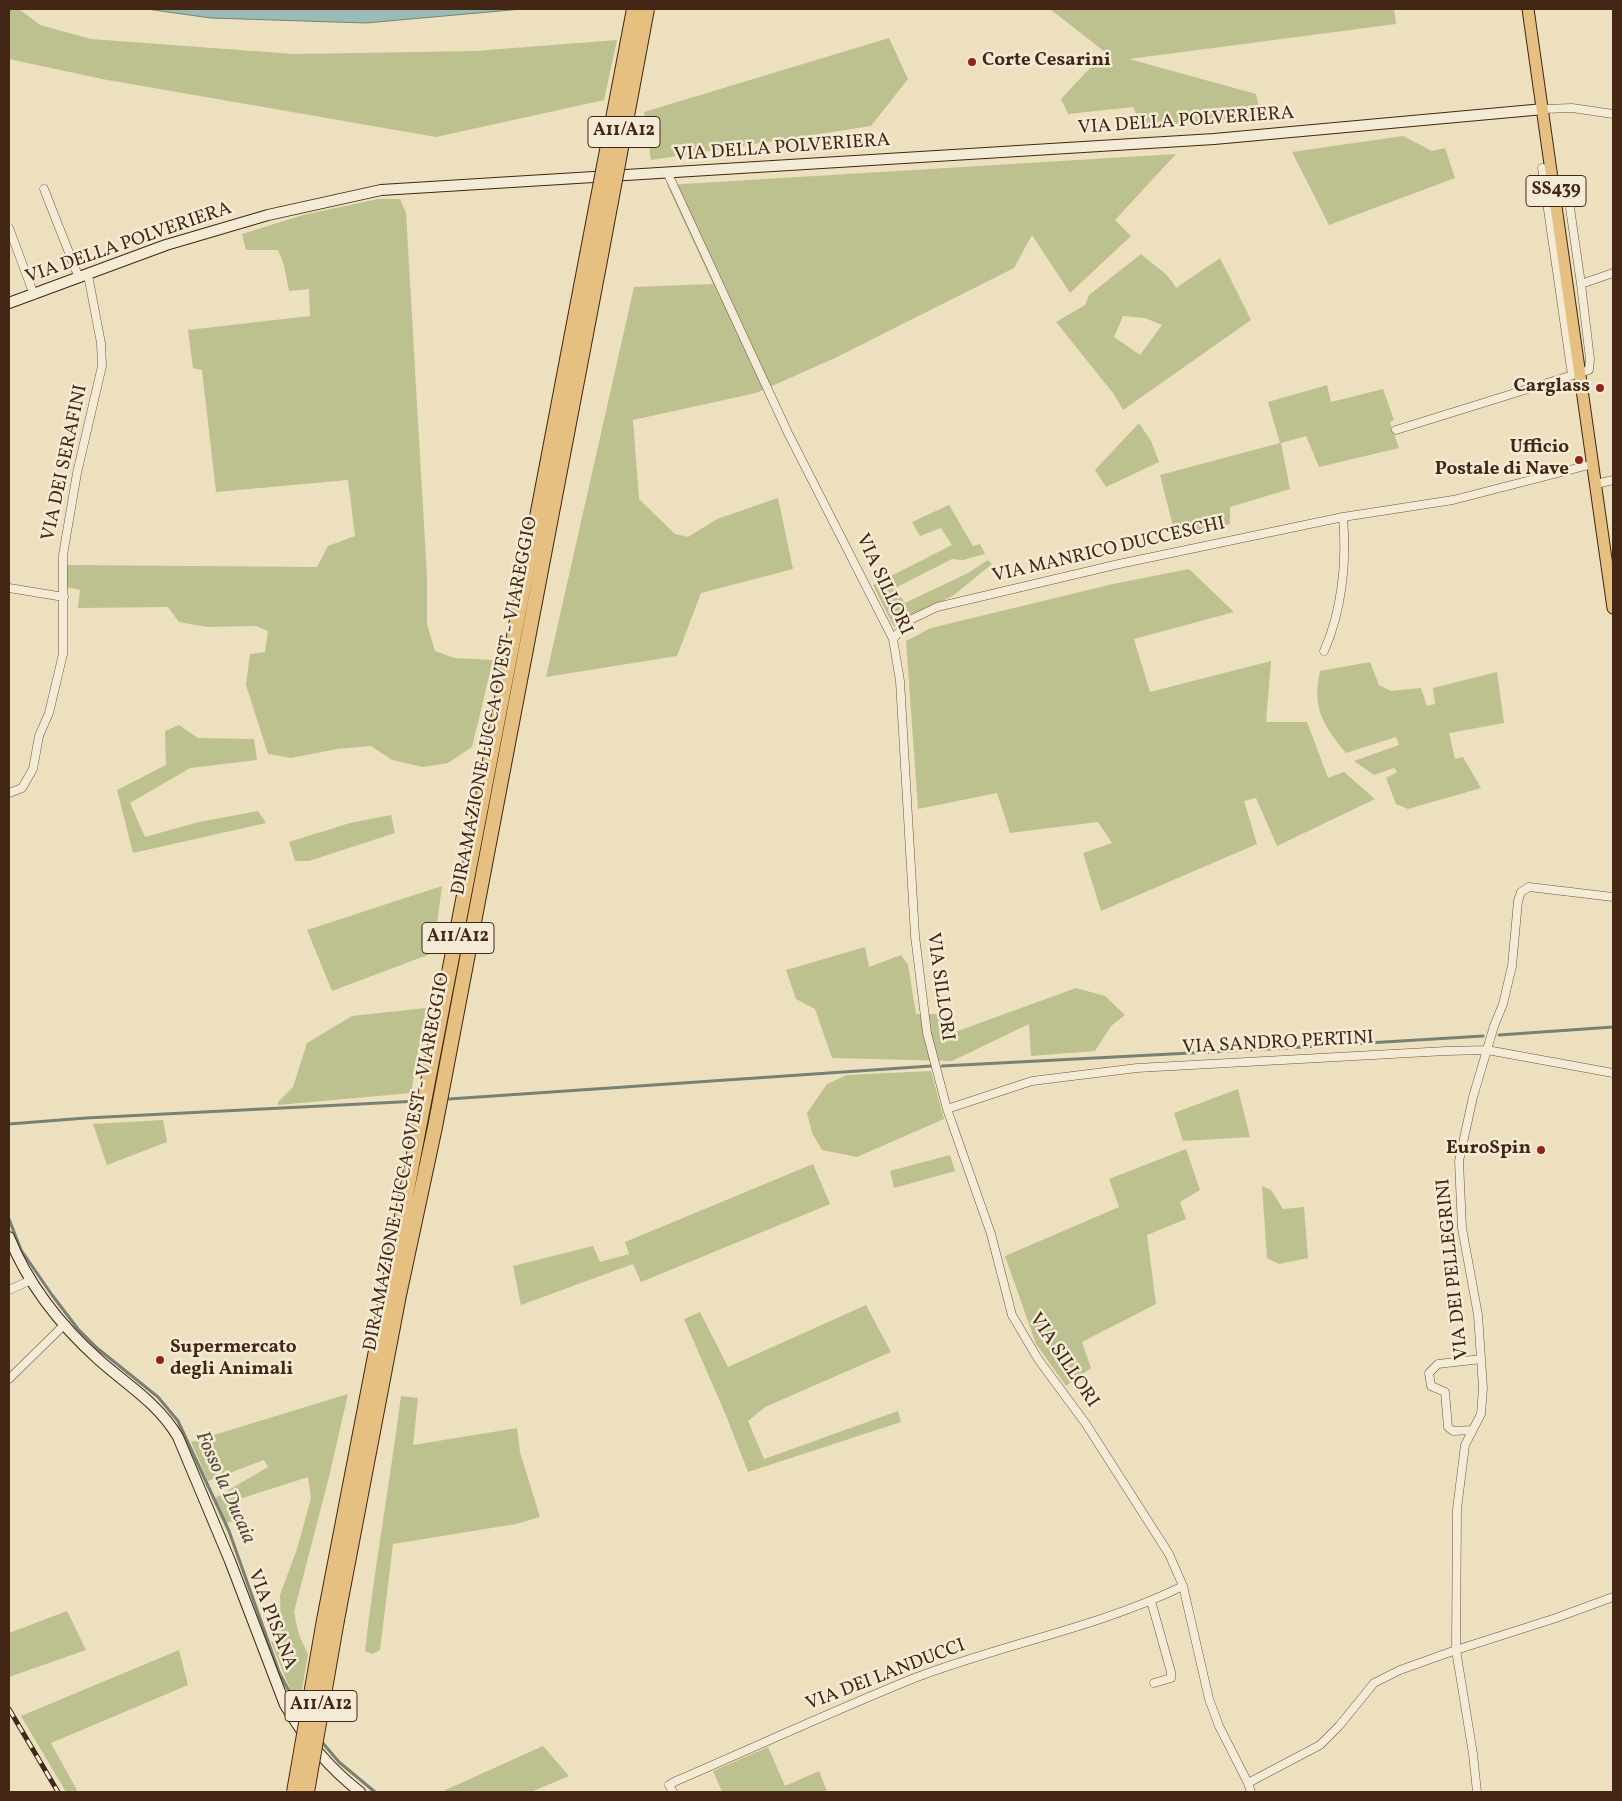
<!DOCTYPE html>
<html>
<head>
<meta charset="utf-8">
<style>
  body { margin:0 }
  #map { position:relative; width:1622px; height:1801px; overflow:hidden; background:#ede0bf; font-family:Vollkorn,serif }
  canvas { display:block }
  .frame { position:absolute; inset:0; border:10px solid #432614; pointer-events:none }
</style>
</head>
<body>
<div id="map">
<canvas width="1622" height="1801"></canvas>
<div class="frame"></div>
</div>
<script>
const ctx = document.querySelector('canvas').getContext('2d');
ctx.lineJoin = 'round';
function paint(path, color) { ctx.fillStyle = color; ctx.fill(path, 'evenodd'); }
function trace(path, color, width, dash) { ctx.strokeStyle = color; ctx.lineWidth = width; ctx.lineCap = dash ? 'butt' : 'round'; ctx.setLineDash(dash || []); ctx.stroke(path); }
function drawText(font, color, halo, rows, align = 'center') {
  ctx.font = font + ' Vollkorn,serif'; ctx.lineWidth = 5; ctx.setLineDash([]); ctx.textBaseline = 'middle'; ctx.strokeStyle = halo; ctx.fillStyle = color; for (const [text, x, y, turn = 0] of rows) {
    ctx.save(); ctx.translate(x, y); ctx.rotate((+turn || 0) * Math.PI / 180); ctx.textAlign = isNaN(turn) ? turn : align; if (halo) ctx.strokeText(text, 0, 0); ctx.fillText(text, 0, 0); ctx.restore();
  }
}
paint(new Path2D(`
  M 9,9 L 19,9 L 40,25 L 91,39 L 294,54 L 475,51 L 617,40 L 604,100 L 436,137 L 102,79 L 9,59 Z
  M 1050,9 L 1394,9 L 1396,24 L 1129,59 L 1256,94 L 1261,116 L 1142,127 L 1133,107 L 1068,114 L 1061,99 L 1105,52 Z
  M 889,38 L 908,79 L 871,126 L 651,160 L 644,112 Z
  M 1403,136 L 1432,151 L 1445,148 L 1455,178 L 1329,225 L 1292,152 Z
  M 1176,154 L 1115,220 L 1131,236 L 1070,293 L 1032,235 L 1014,268 L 835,358 L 756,393 L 633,420 L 639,499 L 675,534 L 688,537 L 717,519 L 778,498 L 793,569 L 701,593 L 677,656 L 546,677 L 634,287 L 713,284 L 667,185 Z
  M 378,199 L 400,199 L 406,213 L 427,577 L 427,624 L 435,651 L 454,658 L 493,660 L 472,747 L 448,763 L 423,767 L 392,760 L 371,746 L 337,749 L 291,758 L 268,754 L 246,685 L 250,654 L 265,652 L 268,631 L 256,626 L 207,627 L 179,622 L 168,607 L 78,608 L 80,590 L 66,587 L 66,565 L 317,567 L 328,546 L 355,536 L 348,480 L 216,492 L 202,370 L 193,368 L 188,330 L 310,316 L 309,289 L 289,291 L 284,265 L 278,250 L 246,250 L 242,234 L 303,215 Z
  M 1141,254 C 1155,267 1167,271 1176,288 L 1220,258 L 1251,320 L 1123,410 L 1113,393 L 1056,322 L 1085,305 L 1089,295 ZM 1123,316 L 1145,318 L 1162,325 L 1140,355 L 1114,337 Z
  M 1327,385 L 1331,402 L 1383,389 L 1394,420 L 1390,422 L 1399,448 L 1319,467 L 1306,436 L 1281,443 L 1290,489 L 1230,507 L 1230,524 L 1176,538 L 1160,475 L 1280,443 L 1268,402 Z
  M 1139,423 L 1151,441 L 1159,462 L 1106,487 L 1095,470 Z
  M 949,505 L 973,546 L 980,544 L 985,554 L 963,560 L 952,559 L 895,588 L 905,603 L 968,573 L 988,560 L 992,564 L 954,595 L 894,627 L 873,585 L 952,545 L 941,528 L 920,536 L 912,522 Z
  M 1189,569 L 1234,612 L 1134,639 L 1150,692 L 1271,661 L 1266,722 L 1307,722 L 1328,778 L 1344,772 L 1375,799 L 1277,846 L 1256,798 L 1244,801 L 1257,844 L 1101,911 L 1083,853 L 1112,843 L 1098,822 L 1010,833 L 997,793 L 918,809 L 906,641 L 931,628 L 1113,584 Z
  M 1370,662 L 1379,685 L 1391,691 L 1421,688 L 1427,706 L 1435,704 L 1433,688 L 1497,672 L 1504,723 L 1449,733 L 1455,759 L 1463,757 L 1481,788 L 1408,809 L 1396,804 L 1386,778 L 1397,772 L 1394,768 L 1374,775 L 1354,761 L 1399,745 L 1396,737 L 1346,753 C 1322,724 1312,708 1320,671 Z
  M 179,725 L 198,738 L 254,739 L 257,760 L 190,768 L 130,803 L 145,837 L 199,822 L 258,811 L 266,823 L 133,853 L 117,790 L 166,765 L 165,731 Z
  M 391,815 L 395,833 L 309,861 L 295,861 L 289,842 L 350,823 Z
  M 442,886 L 433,953 L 332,991 L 307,930 Z
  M 865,947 L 869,967 L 901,955 L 908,965 L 916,1014 L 938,1014 L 955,1032 L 1076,988 L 1105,996 L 1125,1015 L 1111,1026 L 1095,1051 L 1031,1056 L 1029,1024 L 952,1061 L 832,1058 L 815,1009 L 796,999 L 786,970 Z
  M 426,1008 L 411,1093 L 278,1105 L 278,1102 L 293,1087 L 307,1043 L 352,1016 Z
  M 931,1071 L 944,1119 L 857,1157 L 822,1150 L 812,1133 L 807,1113 L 827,1084 L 847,1075 Z
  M 1238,1089 L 1250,1137 L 1183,1141 L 1174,1113 Z
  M 163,1120 L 167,1142 L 107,1165 L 93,1124 Z
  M 1186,1149 L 1200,1190 L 1180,1202 L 1186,1219 L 1147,1235 L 1156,1304 L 1082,1342 L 1091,1368 L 1066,1386 L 1036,1344 L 1005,1256 L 1119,1207 L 1109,1179 Z
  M 950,1155 L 955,1171 L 894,1188 L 890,1171 Z
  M 813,1164 L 830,1204 L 641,1282 L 633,1264 L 521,1305 L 513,1266 L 593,1246 L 600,1262 L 629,1254 L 625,1242 Z
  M 1262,1186 L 1271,1190 L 1283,1209 L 1304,1207 L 1308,1258 L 1279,1264 L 1267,1258 Z
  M 866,1305 L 891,1352 L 765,1407 L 748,1421 L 764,1459 L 898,1411 L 901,1422 L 748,1472 L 725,1413 L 684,1319 L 700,1312 L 728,1367 Z
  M 348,1394 L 329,1477 L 294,1612 L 299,1635 L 308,1654 L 301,1695 L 294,1699 L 271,1642 L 281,1636 L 280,1595 L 297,1549 L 311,1498 L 308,1477 L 230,1502 L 238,1520 L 226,1523 L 215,1498 L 268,1467 L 264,1460 L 208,1481 L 191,1442 Z
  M 401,1396 L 418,1398 L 413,1445 L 517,1428 L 520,1452 L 540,1517 L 516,1524 L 393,1544 L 380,1650 L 372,1654 L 365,1651 C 375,1565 390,1481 401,1396 Z
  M 67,1611 L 86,1650 L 9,1677 L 9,1633 Z
  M 179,1650 L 188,1685 L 51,1743 L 78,1792 L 66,1792 L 21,1716 Z
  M 543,1746 L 569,1776 L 531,1792 L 441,1792 Z
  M 768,1747 L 785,1786 L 819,1771 L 827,1792 L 722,1792 L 713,1771 Z`), '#bcc18f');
const water = new Path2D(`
  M 147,9 L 522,9 L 366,23 L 211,18 Z`);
paint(water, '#99bdb4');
trace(water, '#778174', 1);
trace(new Path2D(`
  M 1499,1035 L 1613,1027
  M 942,1066 L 1286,1048 L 1483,1036
  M 449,1099 L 931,1066
  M 9,1124 L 86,1118 L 419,1101
  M 9,1219 L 21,1250 L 52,1295 L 78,1329 L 97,1348 L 158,1397 L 178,1421 L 229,1531 L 279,1672 L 302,1716
  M 321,1741 L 339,1762 L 375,1792`), '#778174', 3);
const street = new Path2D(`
  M 1544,109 L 1572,108 L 1613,114
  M 1542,168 L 1572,375
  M 668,174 L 788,433 L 893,639 L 900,681 L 915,936 L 927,1033 L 947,1109 L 991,1234 L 1012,1315 L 1038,1359 L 1086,1424 L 1169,1554 L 1183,1586 L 1209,1699 L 1219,1726 L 1248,1783
  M 44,189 L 79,278
  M 1570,208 L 1581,284
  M 9,228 L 34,295
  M 1396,430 L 1589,370 L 1590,359 L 1581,284 L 1613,273
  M 1596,484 L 1613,480
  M 9,588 L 64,597
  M 893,639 L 910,620 L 937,607 L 1119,564 L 1343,517 L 1453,500 L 1593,464
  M 1324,651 C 1342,611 1347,561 1343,517
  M 9,793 L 22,788 L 33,769 L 39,736 L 49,713 L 63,654 L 63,555 L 77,473 L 102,366 L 101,343 L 88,275
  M 947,1109 L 1032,1081 L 1137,1068 L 1446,1051 L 1487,1050 L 1613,1073
  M 9,1290 L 31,1280
  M 9,1379 L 64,1325
  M 1472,1430 L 1453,1431 L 1448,1427 L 1445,1392 L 1431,1386 L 1429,1373 L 1438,1364 L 1481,1359
  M 1151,1601 L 1171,1672 L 1171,1678 L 1154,1683
  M 673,1792 L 669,1785 L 676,1781 C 755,1747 833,1711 912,1679 C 1002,1644 1097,1628 1183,1586
  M 1251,1792 L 1248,1783 L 1320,1745 L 1339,1726 L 1374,1683 L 1400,1670 L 1456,1650 L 1556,1618 L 1613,1597
  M 1477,1792 L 1473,1754 L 1456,1650 L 1457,1509 L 1465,1445 L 1481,1414 L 1483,1388 L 1478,1315 L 1462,1228 L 1459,1161 L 1473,1097 L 1494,1026 L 1503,1004 L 1512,966 L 1518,901 L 1521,892 L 1529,887 L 1613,897`);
const secondary = new Path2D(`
  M 9,303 L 166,245 L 268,215 L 381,190 L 1214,139 L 1544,109
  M 9,1237 C 28,1284 61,1326 99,1360 C 127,1385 158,1403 178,1437 L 230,1561 L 285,1705 C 305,1739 329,1768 360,1792`);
const primary = new Path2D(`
  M 1528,9 L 1613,608`);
const highway = new Path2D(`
  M 324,1620 C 414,1165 500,710 587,255
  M 337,1620 L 399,1295 L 435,1127 L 601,255`);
trace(street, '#6e543f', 9);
trace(secondary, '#432614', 12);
trace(primary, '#432614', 13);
trace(highway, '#432614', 16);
trace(street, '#f3ebd5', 8);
trace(secondary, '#f3ebd5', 10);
trace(primary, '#e6c080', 11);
trace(highway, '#e6c080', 14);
const rail = new Path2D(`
  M 9,1709 L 58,1792`);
trace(rail, '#432614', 5);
trace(rail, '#f3ebd5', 3, [9]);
const highwayBridge = new Path2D(`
  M 587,255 L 634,9
  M 601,255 L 647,9
  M 294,1792 L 324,1620
  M 307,1792 L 337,1620`);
trace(highwayBridge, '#432614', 16, []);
trace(highwayBridge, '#e6c080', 14);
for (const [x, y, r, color] of [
  [972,62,5,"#8f2418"],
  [1600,388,5,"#8f2418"],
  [1579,460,5,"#8f2418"],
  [1541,1150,5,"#8f2418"],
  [160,1360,5,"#8f2418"]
]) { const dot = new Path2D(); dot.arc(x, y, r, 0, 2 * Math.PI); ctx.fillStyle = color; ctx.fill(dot); trace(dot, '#f3ebd5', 2); }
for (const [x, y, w] of [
  [624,132,72],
  [1556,191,60],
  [458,938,72],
  [321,1706,72]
]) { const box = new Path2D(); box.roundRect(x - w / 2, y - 15.5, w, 31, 4); ctx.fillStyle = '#f3ebd5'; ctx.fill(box); trace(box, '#432614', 1); }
drawText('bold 18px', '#432614', null, [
  ["A11/A12",624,132],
  ["SS439",1556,191],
  ["A11/A12",458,938],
  ["A11/A12",321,1706]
]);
drawText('bold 19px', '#432614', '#f3ebd5', [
  ["Corte Cesarini",982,62,"left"],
  ["Carglass",1590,388],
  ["Ufficio",1569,449],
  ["Postale di Nave",1569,471],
  ["EuroSpin",1531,1150],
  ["Supermercato",170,1349,"left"],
  ["degli Animali",170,1371,"left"]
], 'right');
drawText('19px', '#432614', '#f3ebd5', [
  ["VIA DELLA POLVERIERA",1186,122,-4],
  ["VIA DELLA POLVERIERA",782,149,-4],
  ["VIA DELLA POLVERIERA",129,244,-19],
  ["VIA DEI SERAFINI",66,463,-78],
  ["VIA MANRICO DUCCESCHI",1109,551,-13],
  ["VIA SILLORI",883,585,65],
  ["DIRAMAZIONE LUCCA OVEST - VIAREGGIO",496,706,-79],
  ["VIA SILLORI",939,987,82],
  ["VIA SANDRO PERTINI",1278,1044,-3],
  ["DIRAMAZIONE LUCCA OVEST - VIAREGGIO",408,1162,-79],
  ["VIA DEI PELLEGRINI",1454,1269,-96],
  ["VIA SILLORI",1063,1361,56],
  ["VIA PISANA",271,1620,69],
  ["VIA DEI LANDUCCI",886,1676,-21]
]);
drawText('italic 20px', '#584c3c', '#f3ebd5', [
  ["Fosso la Ducaia",224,1488,66]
]);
</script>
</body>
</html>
